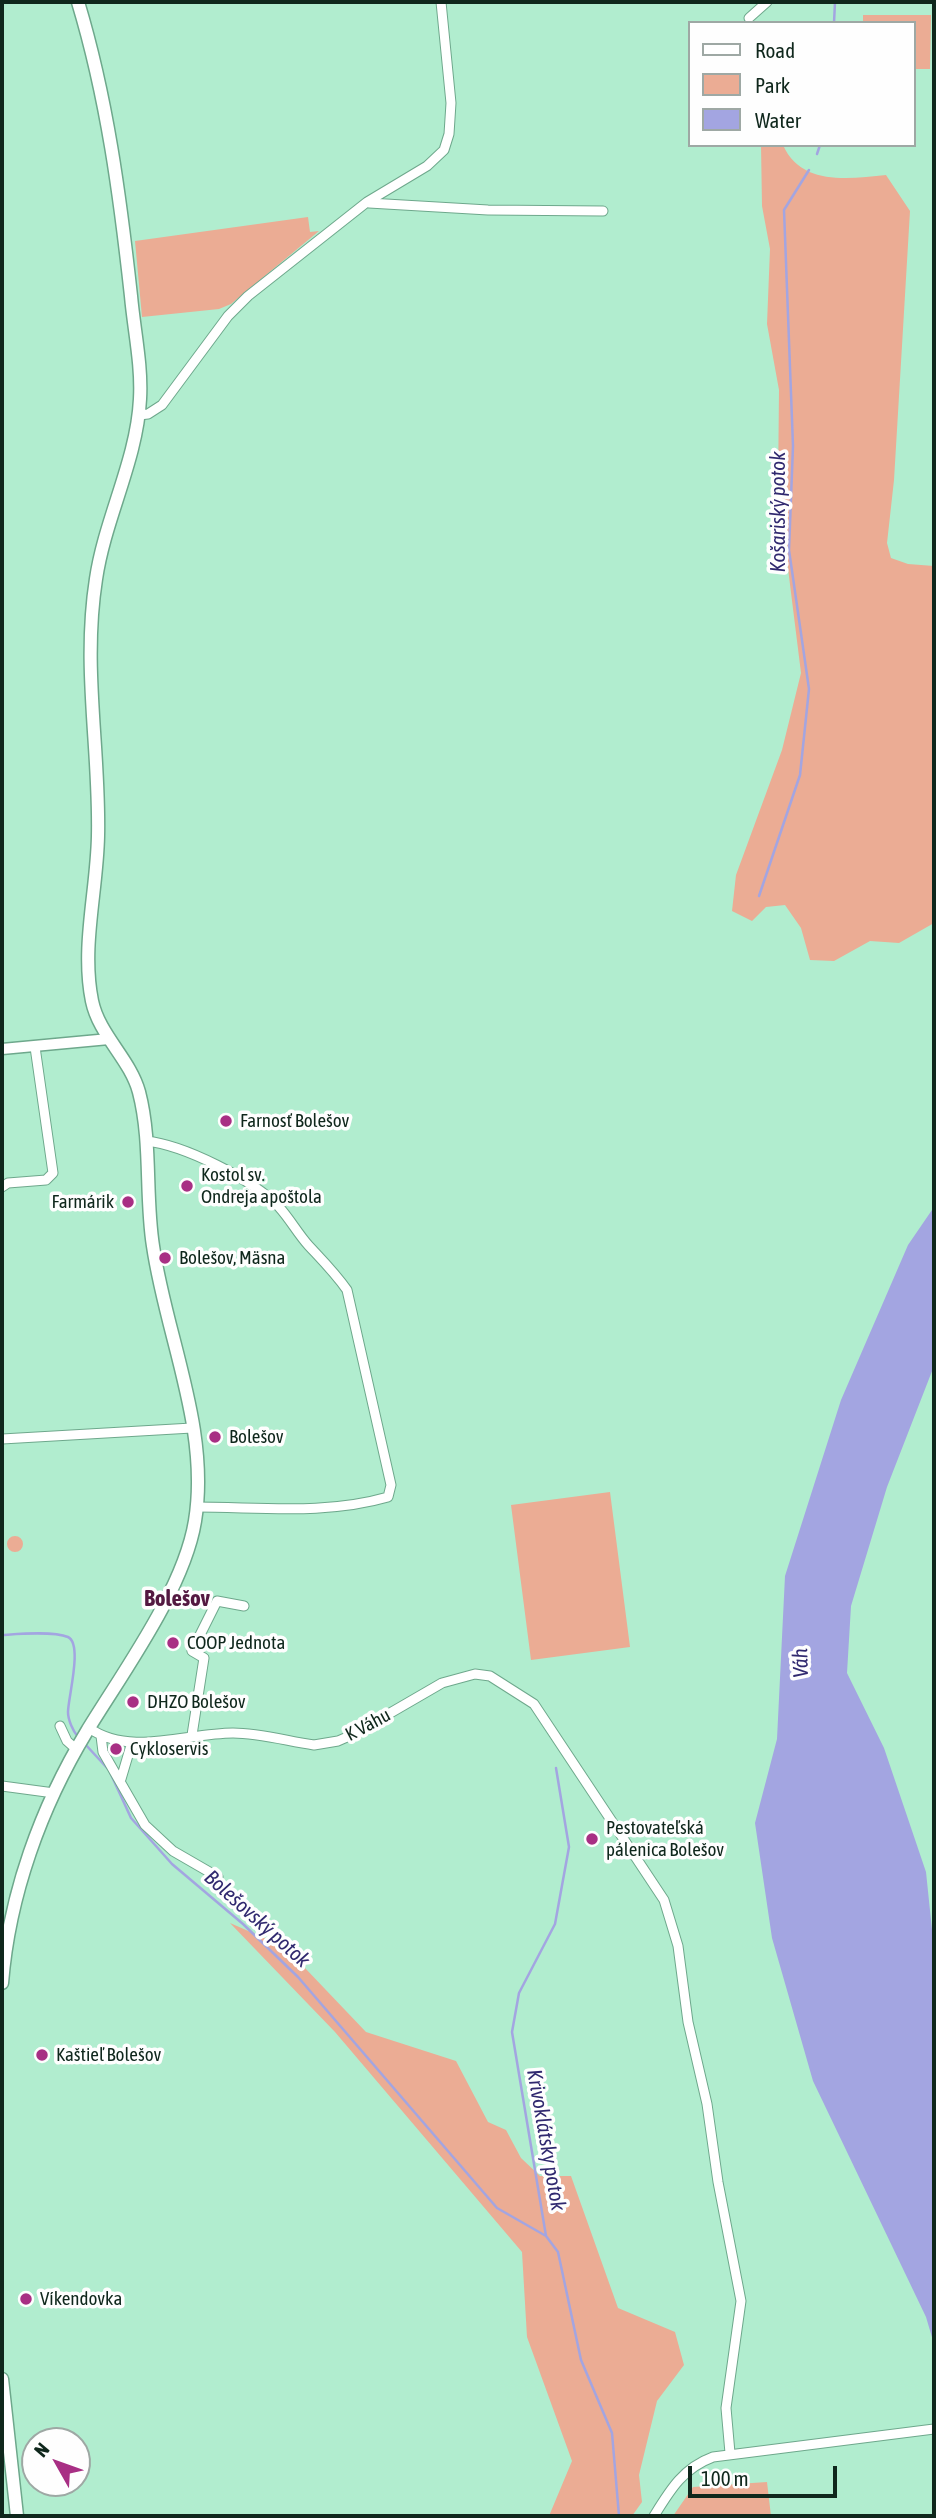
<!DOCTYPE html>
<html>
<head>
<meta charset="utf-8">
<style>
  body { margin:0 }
  #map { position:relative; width:936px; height:2518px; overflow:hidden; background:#b1edcf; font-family:"Asap Condensed",sans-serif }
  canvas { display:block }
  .frame { position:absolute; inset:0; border:4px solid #0f271c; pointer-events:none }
  .legend { position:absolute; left:688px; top:21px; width:228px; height:126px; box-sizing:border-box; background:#fefefe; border:2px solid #9ea8a4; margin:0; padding:9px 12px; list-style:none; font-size:21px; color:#0f271c }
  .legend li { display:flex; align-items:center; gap:14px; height:35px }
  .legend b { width:35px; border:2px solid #9ea8a4 }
  .north { position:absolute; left:21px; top:2427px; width:70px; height:70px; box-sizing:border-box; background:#fefefe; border:2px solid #9ea8a4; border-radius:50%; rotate:310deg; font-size:19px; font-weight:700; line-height:28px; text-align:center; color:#0f271c }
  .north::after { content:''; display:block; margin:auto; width:24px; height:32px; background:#a82f84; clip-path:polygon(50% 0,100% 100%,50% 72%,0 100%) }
  .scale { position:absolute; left:688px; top:2466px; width:149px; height:32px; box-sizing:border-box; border:4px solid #0f271c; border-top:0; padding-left:9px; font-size:21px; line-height:24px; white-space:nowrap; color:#0f271c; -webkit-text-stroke:5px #fefefe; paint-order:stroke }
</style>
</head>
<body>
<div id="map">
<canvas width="936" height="2518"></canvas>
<div class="frame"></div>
<ul class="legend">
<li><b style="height:9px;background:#fff"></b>Road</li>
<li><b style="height:19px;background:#ebac94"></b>Park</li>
<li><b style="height:19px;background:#a3a5e1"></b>Water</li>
</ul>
<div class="north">N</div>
<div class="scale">100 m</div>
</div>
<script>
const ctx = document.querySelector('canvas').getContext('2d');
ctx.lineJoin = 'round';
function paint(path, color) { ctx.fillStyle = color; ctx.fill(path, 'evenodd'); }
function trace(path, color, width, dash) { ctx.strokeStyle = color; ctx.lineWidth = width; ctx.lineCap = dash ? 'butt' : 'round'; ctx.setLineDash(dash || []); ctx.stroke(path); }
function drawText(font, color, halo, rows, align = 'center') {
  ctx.font = font + ' "Asap Condensed",sans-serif'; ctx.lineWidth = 7; ctx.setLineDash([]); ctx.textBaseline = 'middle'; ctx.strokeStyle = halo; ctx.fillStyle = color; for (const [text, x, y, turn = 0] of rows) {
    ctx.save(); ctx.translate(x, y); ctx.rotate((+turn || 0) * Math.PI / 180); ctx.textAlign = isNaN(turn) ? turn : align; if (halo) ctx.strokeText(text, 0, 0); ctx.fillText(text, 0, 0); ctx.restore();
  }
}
paint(new Path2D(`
  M 863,15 L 931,15 L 930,69 L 913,69 L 913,23 L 863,23 Z
  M 761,145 L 783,145 C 801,186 849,179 886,175 L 910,211 L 894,480 L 887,543 L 891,558 L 908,564 L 934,566 L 934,923 L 899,943 L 870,941 L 834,961 L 810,960 L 801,928 L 785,905 L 766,907 L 752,921 L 732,911 L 736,875 L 782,750 L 801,673 L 778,488 L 779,390 L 767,324 L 770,249 L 762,206 Z
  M 308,217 L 310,232 L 319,231 L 231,304 L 219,309 L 142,317 L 135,241 Z
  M 610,1492 L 630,1647 L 531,1660 L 511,1505 Z
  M7 1544a8 8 0 1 1 16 0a8 8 0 1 1-16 0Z
  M 230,1923 L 285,1947 L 366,2032 L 456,2061 L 488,2122 L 506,2130 L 521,2158 L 540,2176 L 571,2176 L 618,2308 L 675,2332 L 684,2365 L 657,2401 L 639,2475 L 642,2502 L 632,2516 L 549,2516 L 572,2461 L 527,2337 L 522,2252 L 335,2032 Z
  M 767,2482 L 771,2516 L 673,2516 L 693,2487 Z`), '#ebac94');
paint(new Path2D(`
  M 934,1207 L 934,1366 L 887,1487 L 851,1606 L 847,1673 L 884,1748 L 926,1872 L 934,1949 L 934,2344 L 926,2317 L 813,2081 L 772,1938 L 755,1823 L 777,1739 L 785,1576 L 841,1400 L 908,1245 Z`), '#a3a5e1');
trace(new Path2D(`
  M 834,23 L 835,2
  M 817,154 L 820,145
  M 759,896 L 800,775 L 809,689 L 789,550 L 793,446 L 784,210 L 809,170
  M 2,1635 C 19,1634 53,1631 68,1637 C 83,1644 68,1698 68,1712 C 68,1720 73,1731 78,1737
  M 85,1744 L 109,1770 L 131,1818 L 172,1864 L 243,1924 L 298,1977 L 497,2208 L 546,2236
  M 556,1768 L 569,1847 L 555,1924 L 519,1993 L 512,2032 L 546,2236 L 558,2252 L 581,2360 L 612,2433 L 619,2516`), '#a3a5e1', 2.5);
const minor = new Path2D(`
  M 749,18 L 767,2
  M 369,203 L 488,210 L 603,211
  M 139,415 L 148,414 L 162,405 L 228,316 L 248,296 L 367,202 L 427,166 L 444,150 L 449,134 L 451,103 L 441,2
  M 146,1141 C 184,1145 252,1179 279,1207 C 290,1219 298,1234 309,1246 C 323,1261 335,1273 347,1290 L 391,1485 L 388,1497 C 326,1515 261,1507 196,1507
  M 2,1187 L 8,1183 L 46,1180 L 53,1173 L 35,1047
  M 2,1439 L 192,1428
  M 60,1726 L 67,1741 L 76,1749
  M 89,1728 C 130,1757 187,1733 233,1733 C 259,1733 287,1741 314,1745 L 338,1741 L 354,1734 L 442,1683 L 475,1674 L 490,1676 L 534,1704 L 664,1900 L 678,1946 L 688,2022 L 707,2104 L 718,2182 L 741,2301 L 726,2408 L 730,2453
  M 192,1735 L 204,1658 L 192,1651 L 217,1601 L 244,1606
  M 101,1736 L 103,1752 L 145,1825 L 173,1851 L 218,1877
  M 121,1779 L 132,1742
  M 2,1786 L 54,1793
  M 654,2516 C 670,2490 683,2468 713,2457 L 934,2429`);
const tertiary = new Path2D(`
  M 2,1049 L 109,1039`);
const secondary = new Path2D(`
  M 2,1983 C 9,1895 41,1807 87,1731 C 123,1672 184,1589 195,1521 C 210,1429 166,1336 153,1246 C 145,1196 152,1142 139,1092 C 130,1059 99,1035 92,1001 C 81,947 97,891 98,836 C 100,749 82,668 96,579 C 105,518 137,460 140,399 C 142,365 134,330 131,296 C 120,196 107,98 78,2
  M 2,2379 L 17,2516`);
trace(minor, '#6ea88c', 11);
trace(tertiary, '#6ea88c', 13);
trace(secondary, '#6ea88c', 15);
trace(minor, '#fff', 9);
trace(tertiary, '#fff', 10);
trace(secondary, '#fff', 12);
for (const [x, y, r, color] of [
  [226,1121,7,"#a82f84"],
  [187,1186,7,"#a82f84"],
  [128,1202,7,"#a82f84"],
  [165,1258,7,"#a82f84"],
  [215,1437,7,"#a82f84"],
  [173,1643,7,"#a82f84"],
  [133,1702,7,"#a82f84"],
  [116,1749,7,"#a82f84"],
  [592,1839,7,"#a82f84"],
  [42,2055,7,"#a82f84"],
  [26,2299,7,"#a82f84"]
]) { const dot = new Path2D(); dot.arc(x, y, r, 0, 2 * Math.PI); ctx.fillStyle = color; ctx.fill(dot); trace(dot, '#fefefe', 2.5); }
drawText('19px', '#0f271c', '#fefefe', [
  ["Farnosť Bolešov",240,1121],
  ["Kostol sv.",201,1175],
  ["Ondreja apoštola",201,1197],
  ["Farmárik",114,1202,"right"],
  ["Bolešov, Mäsna",179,1258],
  ["Bolešov",229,1437],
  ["COOP Jednota",187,1643],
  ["DHZO Bolešov",147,1702],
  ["Cykloservis",130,1749],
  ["Pestovateľská",606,1828],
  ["pálenica Bolešov",606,1850],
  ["Kaštieľ Bolešov",56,2055],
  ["Víkendovka",40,2299]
], 'left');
drawText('19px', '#0f271c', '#fefefe', [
  ["K Váhu",368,1725,-28]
]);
drawText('italic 21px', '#30296f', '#fefefe', [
  ["Košariský potok",778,512,-90],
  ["Váh",801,1663,-92],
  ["Bolešovský potok",257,1919,42],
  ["Krivoklátsky potok",546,2140,80]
]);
drawText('bold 23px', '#531941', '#fefefe', [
  ["Bolešov",177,1599]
]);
</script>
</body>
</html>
